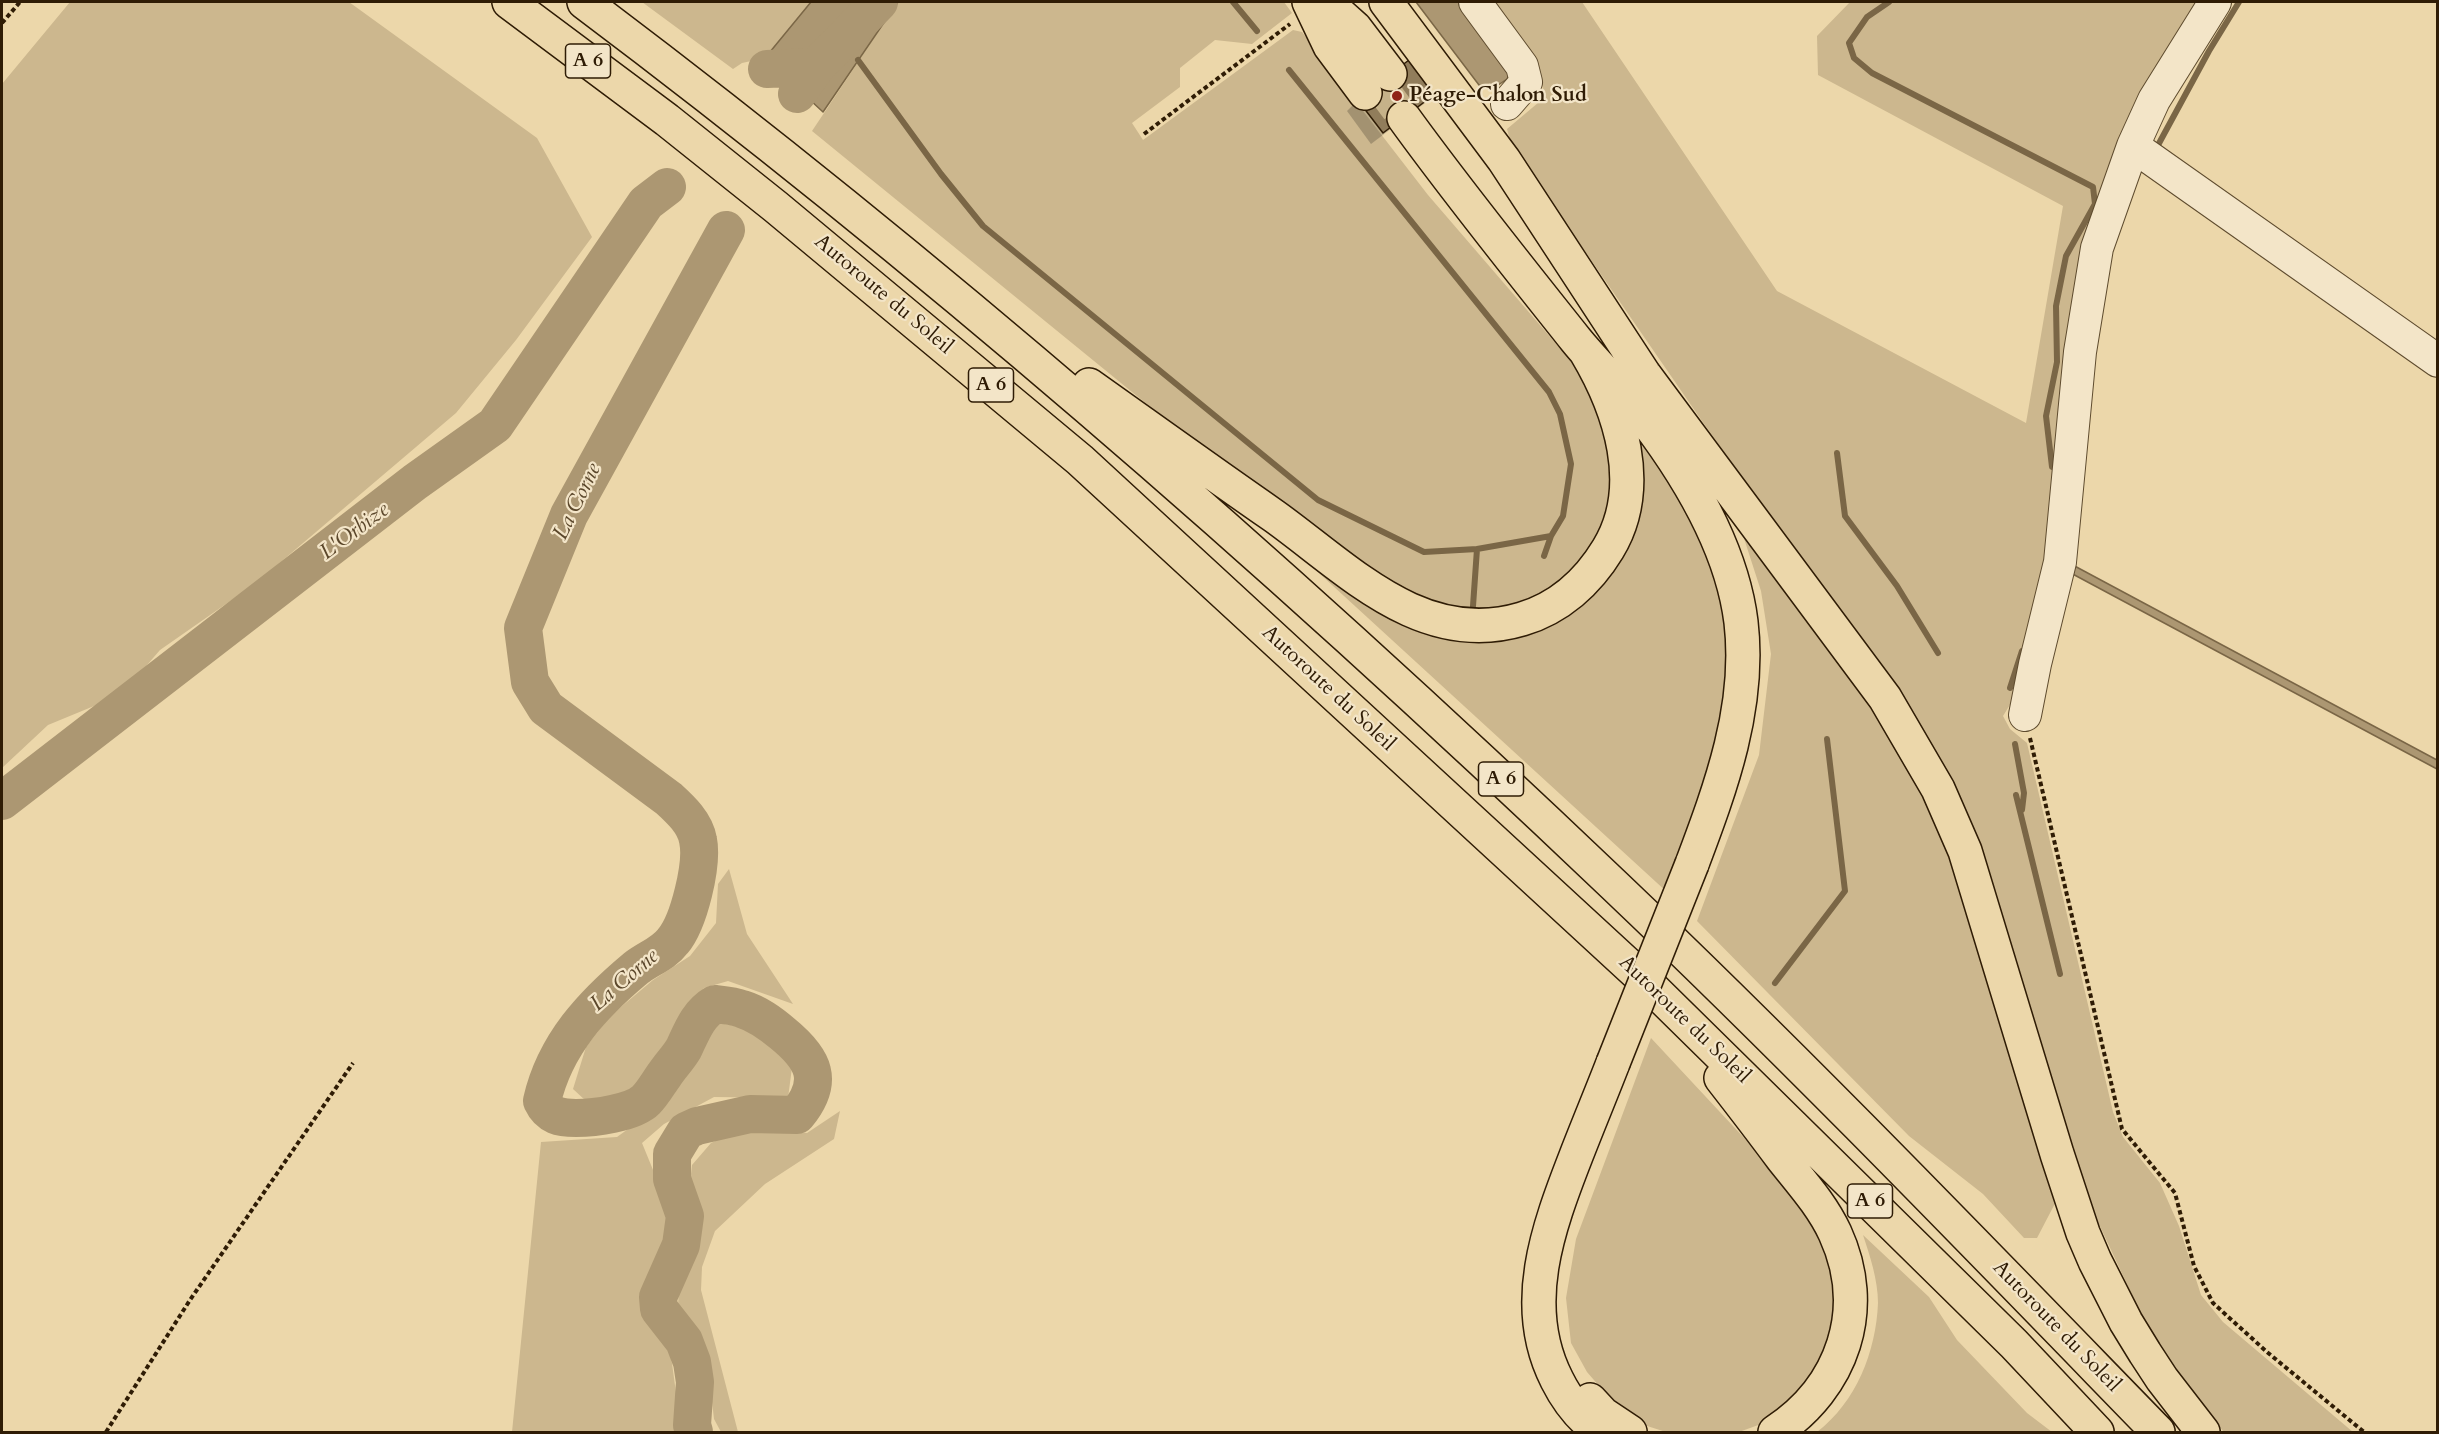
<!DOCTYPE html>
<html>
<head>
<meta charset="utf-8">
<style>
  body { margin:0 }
  #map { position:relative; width:2439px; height:1434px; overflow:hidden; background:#ecd7aa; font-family:Cardo,serif }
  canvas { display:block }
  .frame { position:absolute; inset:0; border:3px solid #2f1c05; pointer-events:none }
</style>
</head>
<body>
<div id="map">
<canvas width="2439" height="1434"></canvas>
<div class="frame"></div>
</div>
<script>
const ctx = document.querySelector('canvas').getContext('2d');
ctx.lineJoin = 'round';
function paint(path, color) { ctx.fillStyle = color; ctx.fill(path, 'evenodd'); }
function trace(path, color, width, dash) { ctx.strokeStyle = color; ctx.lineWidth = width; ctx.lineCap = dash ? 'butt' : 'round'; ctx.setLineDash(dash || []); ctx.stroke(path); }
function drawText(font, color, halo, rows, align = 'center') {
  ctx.font = font + ' Cardo,serif'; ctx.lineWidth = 4.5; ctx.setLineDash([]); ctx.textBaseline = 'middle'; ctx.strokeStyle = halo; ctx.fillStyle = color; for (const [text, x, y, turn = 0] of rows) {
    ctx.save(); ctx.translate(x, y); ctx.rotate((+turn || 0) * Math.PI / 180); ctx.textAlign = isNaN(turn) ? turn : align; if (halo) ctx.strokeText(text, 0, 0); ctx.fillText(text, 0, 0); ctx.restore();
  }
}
paint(new Path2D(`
  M 70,2 L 349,2 L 537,138 L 592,237 L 516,340 L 456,413 L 256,583 L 160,650 L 128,687 L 111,699 L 48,725 L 2,768 L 2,84 Z
  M 642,2 L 811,2 L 765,58 L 742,63 L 733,69 Z
  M 898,2 L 1284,2 L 1292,13 L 1252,44 L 1215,40 L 1180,68 L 1180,87 L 1132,123 L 1143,140 L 1293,30 L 1302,32 L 1428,195 L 1589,382 L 1617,471 L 1611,521 L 1587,558 L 1559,585 L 1507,609 L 1466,613 L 1417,601 L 1197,445 L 812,131 Z
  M 1489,2 L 1582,2 L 1777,291 L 2026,423 L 2063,206 L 1818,75 L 1817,36 L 1850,2 L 2212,2 L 2123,156 L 2051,584 L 2016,695 L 2003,716 L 2010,729 L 2027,743 L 2113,1112 L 2123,1137 L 2160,1183 L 2179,1226 L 2201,1295 L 2223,1322 L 2353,1432 L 2224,1432 L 2167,1370 L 2091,1207 L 1905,706 L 1702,421 L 1511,144 L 1507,129 L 1545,97 L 1541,78 Z
  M 1632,428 L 1691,511 L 1735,632 L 1723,737 L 1668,893 L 1284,541 L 1427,629 L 1477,643 L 1536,628 L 1603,579 Z
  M 1748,524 L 1926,785 L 2061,1192 L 2037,1238 L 2024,1238 L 1983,1194 L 1909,1136 L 1697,921 L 1759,755 L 1771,654 L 1761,591 L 1741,529 Z
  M 729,869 L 747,934 L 793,1004 L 728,981 L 704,988 L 634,1087 L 613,1099 L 586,1101 L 573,1089 L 586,1047 L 609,1017 L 653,980 L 690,956 L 716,923 L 718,884 Z
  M 718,1023 L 756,1029 L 793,1060 L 788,1098 L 714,1097 L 664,1124 L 642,1143 L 660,1187 L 671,1238 L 648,1281 L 644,1306 L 670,1349 L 677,1400 L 675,1424 L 679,1432 L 512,1432 L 541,1142 L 617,1137 L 660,1106 Z
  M 1651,1038 L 1787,1184 L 1810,1213 L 1838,1286 L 1829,1355 L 1775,1419 L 1739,1432 L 1666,1432 L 1644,1425 L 1619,1409 L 1587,1372 L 1571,1343 L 1566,1298 L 1576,1239 Z
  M 840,1111 L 834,1139 L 765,1184 L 715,1231 L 702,1267 L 701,1290 L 738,1432 L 721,1432 L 714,1419 L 709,1376 L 698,1343 L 678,1306 L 679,1285 L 697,1234 L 696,1202 L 690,1183 L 692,1165 L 711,1143 L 738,1130 L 776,1129 L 807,1133 Z
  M 1863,1235 L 1929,1297 L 1957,1340 L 2027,1413 L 2052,1432 L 1817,1432 C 1856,1402 1876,1352 1878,1303 C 1878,1280 1870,1256 1863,1235 Z`), '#ccb78e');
const water = new Path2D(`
  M 811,2 L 898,2 L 823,112 L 765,58 Z
  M 1416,2 L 1462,2 L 1513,69 L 1507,79 L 1491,90 L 1479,85 Z
  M 2069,563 L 2437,760 L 2437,769 L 2067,571 Z`);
paint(water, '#ac9772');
trace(water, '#7a6646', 1.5);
paint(new Path2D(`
  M 1441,88 L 1429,100 L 1371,144 L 1347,111 L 1358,100 Z`), '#0003');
trace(new Path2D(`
  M 1233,2 L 1257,31
  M 1889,2 L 1867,17 L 1849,43 L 1854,58 L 1872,73 L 2093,187 L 2095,204 L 2066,256 L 2056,306 L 2057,362 L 2046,416 L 2052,467
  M 858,60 L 941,174 L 983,226 L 1318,500 L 1424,552 L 1477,549
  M 1289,70 L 1549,392 L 1560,414 L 1571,464 L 1563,516 L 1551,536
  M 2157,147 L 2209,51 L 2239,2
  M 1837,453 L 1845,516 L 1897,586 L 1938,653
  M 1473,606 L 1477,549 L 1551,536 L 1544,556
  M 2010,688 L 2022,651
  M 2015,744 L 2024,793 L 2022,810
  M 2016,795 L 2060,974
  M 1775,983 L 1845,891 L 1827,739`), '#7a6646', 6);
trace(new Path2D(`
  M 767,69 L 816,67
  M 797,94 L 816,67 L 879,2
  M 2,801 L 415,482 L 495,425 L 646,203 L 667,187
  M 694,1432 L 692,1425 L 695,1382 L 692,1362 L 684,1341 L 659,1309 L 658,1297 L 681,1245 L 685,1216 L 672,1179 L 672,1154 L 686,1131 L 697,1126 L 750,1114 L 797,1115 C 825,1081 814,1059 782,1033 C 770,1023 758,1014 742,1009 C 734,1006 724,1005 715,1004 C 698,1014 692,1031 684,1048 C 679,1057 671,1065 665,1074 C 659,1082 653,1093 646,1100 C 633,1113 594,1118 576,1118 C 560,1118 549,1116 542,1101 C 555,1044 593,1004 636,968 C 649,958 663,954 673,941 C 689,922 703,864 698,840 C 695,823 681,810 669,799 L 546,708 L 530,682 L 523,628 L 569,515 L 726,230`), '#ac9772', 38);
const building = new Path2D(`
  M 1417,54 L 1443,88 L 1383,133 L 1357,99 Z`);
paint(building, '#917d5b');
trace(building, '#2f1c05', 1.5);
trace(new Path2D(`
  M 1378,83 L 1404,118`), '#c6b289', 33, [33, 16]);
const minor = new Path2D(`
  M 1475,2 L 1522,66 L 1526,82 L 1507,104
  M 2215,2 L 2154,100 L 2133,146 L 2438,361
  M 2025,715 L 2035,664 L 2060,562 L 2080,352 L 2097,248 L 2133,146`);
const highway = new Path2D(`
  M 509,2 L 667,120 L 776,207 L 1080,460 L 1639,975 L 2014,1344 L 2097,1432
  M 584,2 C 946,274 1288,574 1615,886 C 1801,1063 1979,1248 2158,1432
  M 1309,2 L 1330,46 L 1365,93
  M 1326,2 L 1355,28 L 1390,74
  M 1386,2 L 1504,160 L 1644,374 L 1885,698 L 1938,789 L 1965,851 L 2057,1154 L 2083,1233 L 2095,1261 L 2126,1322 L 2145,1353 L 2162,1379 L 2203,1432
  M 1404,118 C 1459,194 1518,267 1576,340 C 1598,367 1624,391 1645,419 C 1689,477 1732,549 1741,622 C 1751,706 1721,787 1692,864
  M 1089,385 C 1151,429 1212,473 1274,516 C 1348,569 1422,649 1522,619 C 1559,608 1588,582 1608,549 C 1646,487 1620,409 1586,352
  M 1721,1078 C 1742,1105 1762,1131 1782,1158 C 1801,1182 1822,1205 1835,1233 C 1870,1309 1843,1387 1775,1432
  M 1590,1400 L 1603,1414 L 1630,1432
  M 1600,1432 C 1582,1419 1567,1400 1557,1380 C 1519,1306 1548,1228 1576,1156 C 1588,1125 1601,1094 1613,1063`);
trace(minor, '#5e4b2e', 34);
trace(highway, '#2f1c05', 36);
trace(new Path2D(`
  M 2,23 L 20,2
  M 1144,134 L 1290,24
  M 2030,738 L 2122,1129 L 2175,1193 L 2194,1266 L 2213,1303 L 2267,1352 L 2364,1432
  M 106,1432 L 190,1300 L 353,1063`), '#2f1c05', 4, [4.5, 3]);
trace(minor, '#f3e5c8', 32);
trace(highway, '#ecd7aa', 33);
const highwayBridge = new Path2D(`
  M 1613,1063 L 1692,864`);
trace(highwayBridge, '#2f1c05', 36, []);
trace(highwayBridge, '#ecd7aa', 33);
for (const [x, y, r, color] of [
  [1397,96,6,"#8f2418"]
]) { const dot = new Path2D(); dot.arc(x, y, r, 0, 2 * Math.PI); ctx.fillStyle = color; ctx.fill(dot); trace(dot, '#f3e5c8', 2); }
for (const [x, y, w] of [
  [588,61,45],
  [991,385,45],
  [1501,779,45],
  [1870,1201,45]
]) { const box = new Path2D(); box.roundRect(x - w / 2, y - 17, w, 34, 4.5); ctx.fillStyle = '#f3e5c8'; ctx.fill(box); trace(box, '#2f1c05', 1.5); }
drawText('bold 20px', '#2f1c05', null, [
  ["A 6",588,61],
  ["A 6",991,385],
  ["A 6",1501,779],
  ["A 6",1870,1201]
]);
drawText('bold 21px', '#2f1c05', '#f3e5c8', [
  ["Péage-Chalon Sud",1409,96]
], 'left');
drawText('21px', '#2f1c05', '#f3e5c8', [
  ["Autoroute du Soleil",883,295,40],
  ["Autoroute du Soleil",1328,689,43],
  ["Autoroute du Soleil",1684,1020,44],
  ["Autoroute du Soleil",2056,1327,46]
]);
drawText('italic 22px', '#5b472b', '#f3e5c8', [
  ["La Corne",578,502,-64],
  ["L'Orbize",355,532,-37],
  ["La Corne",625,981,-41]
]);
</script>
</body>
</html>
